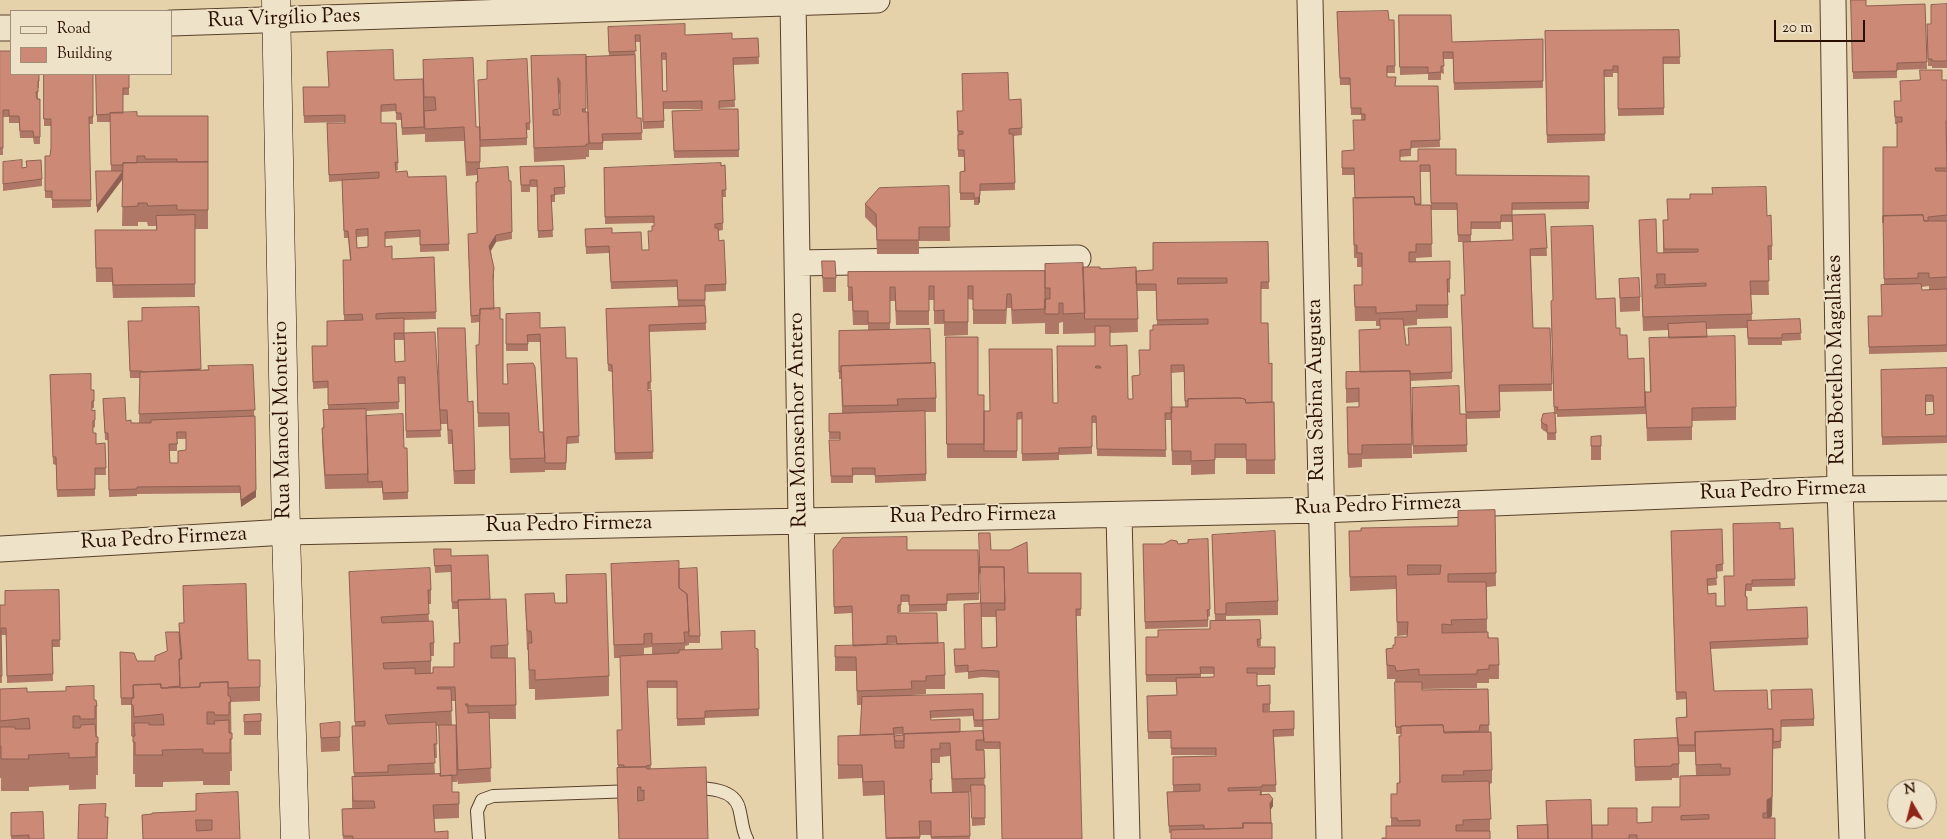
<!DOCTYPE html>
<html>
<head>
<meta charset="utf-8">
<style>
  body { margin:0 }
  #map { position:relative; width:1947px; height:839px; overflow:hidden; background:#e5d2aa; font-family:"Sorts Mill Goudy",serif }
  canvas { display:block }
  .legend { position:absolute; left:10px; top:10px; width:162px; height:65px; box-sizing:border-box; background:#eee2c8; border:1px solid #a08e78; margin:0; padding:6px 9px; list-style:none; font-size:15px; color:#2a0f00 }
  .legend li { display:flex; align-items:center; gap:10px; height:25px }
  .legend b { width:25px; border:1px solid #a08e78 }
  .north { position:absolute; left:1887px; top:779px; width:50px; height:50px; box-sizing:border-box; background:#eee2c8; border:1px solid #a08e78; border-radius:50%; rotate:352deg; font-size:14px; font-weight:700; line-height:20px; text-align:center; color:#2a0f00 }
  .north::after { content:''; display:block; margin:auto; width:18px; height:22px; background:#8f2418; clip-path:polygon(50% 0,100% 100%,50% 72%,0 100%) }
  .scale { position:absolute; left:1774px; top:20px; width:91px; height:22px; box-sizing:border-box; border:2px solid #2a0f00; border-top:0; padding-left:6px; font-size:15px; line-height:18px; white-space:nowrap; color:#2a0f00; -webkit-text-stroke:4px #eee2c8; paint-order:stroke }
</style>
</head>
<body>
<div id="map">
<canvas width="1947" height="839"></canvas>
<ul class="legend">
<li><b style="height:6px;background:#eee2c8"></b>Road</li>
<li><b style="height:14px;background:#cc8a76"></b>Building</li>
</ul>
<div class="north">N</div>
<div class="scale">20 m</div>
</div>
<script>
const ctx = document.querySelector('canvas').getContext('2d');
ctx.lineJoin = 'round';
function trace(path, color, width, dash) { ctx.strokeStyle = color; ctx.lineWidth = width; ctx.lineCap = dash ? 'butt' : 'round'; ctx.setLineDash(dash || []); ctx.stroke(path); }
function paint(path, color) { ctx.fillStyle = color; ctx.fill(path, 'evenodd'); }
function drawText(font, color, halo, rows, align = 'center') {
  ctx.font = font + ' "Sorts Mill Goudy",serif'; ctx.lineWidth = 4; ctx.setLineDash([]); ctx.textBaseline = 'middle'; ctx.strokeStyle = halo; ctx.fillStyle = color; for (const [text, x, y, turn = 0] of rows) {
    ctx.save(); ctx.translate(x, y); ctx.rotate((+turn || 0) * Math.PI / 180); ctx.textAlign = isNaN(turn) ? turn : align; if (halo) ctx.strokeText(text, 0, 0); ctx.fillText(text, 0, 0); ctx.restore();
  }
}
const lane = new Path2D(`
  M 691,788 C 708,788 734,789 739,808 C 742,819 742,830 747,839
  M 479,839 L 477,811 L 482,800 L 493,796 L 634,791`);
const street = new Path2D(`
  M 793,0 L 801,520 L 810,839
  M 1310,0 L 1329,839
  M 1833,0 L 1840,489 L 1852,839
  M 171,23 L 877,0
  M 0,28 L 11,28
  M 797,263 L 1078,258
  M 1119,515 L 1127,839
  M 0,549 L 286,532 L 1321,510 L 1840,489 L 1947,488`);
const secondary = new Path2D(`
  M 276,0 L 286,532 L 295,839`);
trace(lane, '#59402a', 14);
trace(street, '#59402a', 27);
trace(secondary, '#2a0f00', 29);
trace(lane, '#eee2c8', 12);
trace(street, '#eee2c8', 25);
trace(secondary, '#eee2c8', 28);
paint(new Path2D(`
  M 1851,0 L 1866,6 L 1925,4 L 1927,69 L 1897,70 L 1897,78 L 1853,79 Z
  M 1947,4 L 1947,68 L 1932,68 L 1932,66 L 1928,66 L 1927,24 L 1931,24 Z
  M 1337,12 L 1389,20 L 1394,20 L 1395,73 L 1387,73 L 1387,77 L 1396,86 L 1438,86 L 1440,147 L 1411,148 L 1411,156 L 1400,157 L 1400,161 L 1418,161 L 1456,175 L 1589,176 L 1589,209 L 1512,210 L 1512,215 L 1545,214 L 1547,256 L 1531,256 L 1533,328 L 1550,328 L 1552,391 L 1500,392 L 1500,418 L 1466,419 L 1461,302 L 1465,295 L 1463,242 L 1458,242 L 1457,210 L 1431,210 L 1432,257 L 1416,258 L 1416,262 L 1450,261 L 1450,293 L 1448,292 L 1448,318 L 1417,319 L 1417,325 L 1404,326 L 1406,345 L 1409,345 L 1451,327 L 1452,379 L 1411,381 L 1412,458 L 1362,459 L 1362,467 L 1348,468 L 1347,407 L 1359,407 L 1359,402 L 1346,403 L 1346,372 L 1359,372 L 1380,329 L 1380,326 L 1376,326 L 1376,321 L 1355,321 L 1354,285 L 1362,285 L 1362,267 L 1357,267 L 1357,258 L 1354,258 L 1353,198 L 1355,198 L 1354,175 L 1342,175 L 1342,151 L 1354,150 L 1361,120 L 1361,115 L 1351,115 L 1350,85 L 1340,85 ZM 1420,172 L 1430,172 L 1431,205 L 1421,205 ZM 1501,222 L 1512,222 L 1513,240 L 1471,242 L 1471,229 L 1501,229 Z
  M 1399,15 L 1452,42 L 1543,39 L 1543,88 L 1454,90 L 1453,59 L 1443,59 L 1444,74 L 1441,73 L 1441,80 L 1428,80 L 1428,74 L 1400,75 Z
  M 608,27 L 685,35 L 732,39 L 758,38 L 759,64 L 733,65 L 735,107 L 719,108 L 719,109 L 738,109 L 739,157 L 674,158 L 672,111 L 702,110 L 702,109 L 664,109 L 664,128 L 643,129 L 640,42 L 635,42 L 637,118 L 641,118 L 642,140 L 603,141 L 603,150 L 589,150 L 589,157 L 586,157 L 586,159 L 534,162 L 531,56 L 586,57 L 609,56 ZM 662,60 L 666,60 L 667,91 L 663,91 ZM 586,68 L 588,112 L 586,112 ZM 558,92 L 560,94 L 560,115 L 559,115 Z
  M 1679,30 L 1680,64 L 1663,64 L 1664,115 L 1618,116 L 1618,73 L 1613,73 L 1613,77 L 1604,77 L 1605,141 L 1547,143 L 1545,31 Z
  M 0,51 L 39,74 L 39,88 L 38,88 L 38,99 L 40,99 L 40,144 L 34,144 L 33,138 L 20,138 L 19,123 L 9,123 L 9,117 L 3,117 L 3,155 L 0,155 Z
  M 327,52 L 394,80 L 423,79 L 423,60 L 476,127 L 530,123 L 530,130 L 527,130 L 527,145 L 480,147 L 480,169 L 511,181 L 512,239 L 496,242 L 491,251 L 494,275 L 493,282 L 494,309 L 500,319 L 503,384 L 539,432 L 543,432 L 540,342 L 528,342 L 528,351 L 506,351 L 506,314 L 540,328 L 566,358 L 577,358 L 579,443 L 567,444 L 566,470 L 545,470 L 545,472 L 510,473 L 509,426 L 478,427 L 476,345 L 479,345 L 480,322 L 471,323 L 468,241 L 477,233 L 477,175 L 466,176 L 464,141 L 425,142 L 425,134 L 402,135 L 401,120 L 396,120 L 396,111 L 381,112 L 381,123 L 396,123 L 398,170 L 396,170 L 396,172 L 408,177 L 449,244 L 449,251 L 420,252 L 420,237 L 385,239 L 385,247 L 392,259 L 434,257 L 436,319 L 404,320 L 404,333 L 440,423 L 438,328 L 468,402 L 475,470 L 475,484 L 454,484 L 452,444 L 448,444 L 447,424 L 440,424 L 441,437 L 406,438 L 405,384 L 398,384 L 399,409 L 366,411 L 366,416 L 404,448 L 407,448 L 408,499 L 383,500 L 382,488 L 325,489 L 322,442 L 322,428 L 323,428 L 328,410 L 328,388 L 313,389 L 312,346 L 327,346 L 344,320 L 343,260 L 350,260 L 348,238 L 344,238 L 342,181 L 329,182 L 327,123 L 345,123 L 345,122 L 304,123 L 303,87 L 329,87 ZM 368,236 L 368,247 L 357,248 L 357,237 ZM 394,340 L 404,340 L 405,361 L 395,362 Z
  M 44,74 L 93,74 L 93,124 L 89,124 L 91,207 L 52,208 L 52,198 L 45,198 L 45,156 L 50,156 L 51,149 L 51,126 L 44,126 Z
  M 96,74 L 129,74 L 129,95 L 123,95 L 123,113 L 137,116 L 208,162 L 208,229 L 195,229 L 195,297 L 113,298 L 112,282 L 96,282 L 95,230 L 156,230 L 156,226 L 148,226 L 147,222 L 138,222 L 138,226 L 122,226 L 123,179 L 97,213 L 96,171 L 111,171 L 110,122 L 97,122 Z
  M 1942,80 L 1947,80 L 1947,352 L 1869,354 L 1868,316 L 1882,316 L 1884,285 L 1883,147 L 1897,147 L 1897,124 L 1895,124 L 1894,101 L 1901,101 ZM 1929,286 L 1929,290 L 1922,290 L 1921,287 Z
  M 1021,99 L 1022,135 L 1014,136 L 1015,190 L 980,191 L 980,202 L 978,205 L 974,205 L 974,200 L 960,200 L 960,172 L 964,171 L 964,157 L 958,157 L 957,111 L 963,111 L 1009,100 Z
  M 3,162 L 22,168 L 42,179 L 42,186 L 3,191 Z
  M 725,165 L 726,197 L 722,197 L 723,230 L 718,231 L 719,241 L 726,284 L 726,291 L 705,292 L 706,330 L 649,332 L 651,389 L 648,389 L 648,391 L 651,390 L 653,459 L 615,460 L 612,372 L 608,371 L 606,309 L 678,307 L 677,287 L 611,289 L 609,253 L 586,254 L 585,229 L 612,233 L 642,250 L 649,250 L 654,226 L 654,223 L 605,224 L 604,168 Z
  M 564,166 L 565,194 L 555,195 L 555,202 L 551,202 L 553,237 L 538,238 L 537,187 L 530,187 L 530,192 L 521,192 L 520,167 Z
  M 949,186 L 950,241 L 919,241 L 919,254 L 877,254 L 876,228 L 865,217 L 865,204 Z
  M 1767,216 L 1772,246 L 1772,260 L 1768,260 L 1769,295 L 1751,295 L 1752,321 L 1800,319 L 1801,340 L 1782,341 L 1782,345 L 1748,345 L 1747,328 L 1706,329 L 1707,337 L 1736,407 L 1736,420 L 1692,421 L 1692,440 L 1647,441 L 1646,414 L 1557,417 L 1557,414 L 1555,414 L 1556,440 L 1547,440 L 1547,432 L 1544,431 L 1541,428 L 1541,421 L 1554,413 L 1551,308 L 1596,299 L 1620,335 L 1628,359 L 1646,392 L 1650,392 L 1649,338 L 1668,338 L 1668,330 L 1643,331 L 1639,220 L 1657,253 L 1663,253 L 1663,220 Z
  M 1268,242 L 1269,289 L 1261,289 L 1261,323 L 1269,364 L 1272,402 L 1274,402 L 1275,474 L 1246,474 L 1246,458 L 1215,458 L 1215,474 L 1191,475 L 1191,465 L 1172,465 L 1171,420 L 1165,420 L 1166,457 L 1097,456 L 1096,423 L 1092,423 L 1092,454 L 1059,455 L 1059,460 L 1022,461 L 1022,419 L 1017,420 L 1017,458 L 947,458 L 946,337 L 978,395 L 984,415 L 990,411 L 1058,403 L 1095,346 L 1095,333 L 1063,334 L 1063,322 L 1059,323 L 1059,334 L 1045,334 L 1045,323 L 1012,324 L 1011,308 L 1007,308 L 1006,324 L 973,324 L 973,300 L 968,299 L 968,335 L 944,336 L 944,324 L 934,324 L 934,300 L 929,300 L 929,325 L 896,325 L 895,301 L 890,301 L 890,330 L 931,363 L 936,398 L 936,412 L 925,412 L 926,481 L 875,483 L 875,475 L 853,475 L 853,483 L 831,483 L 829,440 L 840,440 L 840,439 L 829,439 L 829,414 L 842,413 L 841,379 L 839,379 L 839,331 L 868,330 L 868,325 L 853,325 L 852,301 L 848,301 L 848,272 L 1045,271 L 1083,267 L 1136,271 L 1153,270 ZM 1137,291 L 1156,291 L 1157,325 L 1153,330 L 1150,350 L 1139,375 L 1133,399 L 1128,399 L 1110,346 L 1110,333 L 1138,332 ZM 1184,372 L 1185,407 L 1172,407 L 1171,373 Z
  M 822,261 L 836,278 L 836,292 L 823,292 Z
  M 1619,279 L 1640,297 L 1640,311 L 1620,312 Z
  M 142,308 L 201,370 L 253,365 L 256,497 L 241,507 L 240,493 L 137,494 L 137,496 L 109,497 L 108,440 L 105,440 L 103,399 L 126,421 L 131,423 L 139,423 L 140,378 L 130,378 L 128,321 L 142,321 ZM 177,439 L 186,439 L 186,450 L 178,463 L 170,463 L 169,451 L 177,451 Z
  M 1947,368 L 1947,443 L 1882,445 L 1881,370 ZM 1926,402 L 1933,402 L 1934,414 L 1926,415 Z
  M 50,375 L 91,390 L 94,390 L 94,408 L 92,408 L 92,411 L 95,410 L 95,427 L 93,428 L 93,433 L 96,444 L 105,443 L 106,475 L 95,475 L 95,496 L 57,497 L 56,465 L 53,464 Z
  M 1412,388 L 1460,414 L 1466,414 L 1467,452 L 1413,454 Z
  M 1601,436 L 1601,460 L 1591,460 L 1591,437 Z
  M 1495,510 L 1496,586 L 1487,587 L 1487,632 L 1499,665 L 1499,679 L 1489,679 L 1489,683 L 1477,683 L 1477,688 L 1422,689 L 1422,690 L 1488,689 L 1489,732 L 1492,770 L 1492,783 L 1490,784 L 1490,839 L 1386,838 L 1391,826 L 1391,794 L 1397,794 L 1399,783 L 1401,734 L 1396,734 L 1395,679 L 1387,679 L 1386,649 L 1393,648 L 1395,645 L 1407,637 L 1407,635 L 1397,636 L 1396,589 L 1350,591 L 1349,531 L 1458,526 L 1458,511 Z
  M 1793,528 L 1795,586 L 1752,587 L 1752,591 L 1746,591 L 1746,596 L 1747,610 L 1807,607 L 1808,645 L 1710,649 L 1714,691 L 1768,709 L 1814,719 L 1814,726 L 1781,727 L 1781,748 L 1773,749 L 1772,816 L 1770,818 L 1775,839 L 1517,839 L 1517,826 L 1547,825 L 1546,801 L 1592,826 L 1652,822 L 1652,807 L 1680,807 L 1680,776 L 1696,775 L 1695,752 L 1679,752 L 1679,778 L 1672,778 L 1672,780 L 1635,781 L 1634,740 L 1677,738 L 1676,718 L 1686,717 L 1686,699 L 1676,700 L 1671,531 L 1722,529 L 1723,571 L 1716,572 L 1717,585 L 1708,586 L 1708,594 L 1716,606 L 1725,606 L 1734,576 L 1780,529 Z
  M 1212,535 L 1278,601 L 1278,615 L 1226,616 L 1226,620 L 1260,620 L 1261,646 L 1257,646 L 1258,647 L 1275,647 L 1275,675 L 1257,675 L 1257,686 L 1270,685 L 1270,711 L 1263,712 L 1294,711 L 1294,736 L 1274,737 L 1276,792 L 1262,792 L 1262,794 L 1273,806 L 1270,810 L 1271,823 L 1169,833 L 1167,792 L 1173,792 L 1173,757 L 1216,756 L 1216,755 L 1171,755 L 1171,739 L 1148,739 L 1147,696 L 1177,695 L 1176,682 L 1146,682 L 1146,637 L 1158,637 L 1210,629 L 1215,620 ZM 1201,674 L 1214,674 L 1214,677 L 1201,678 Z
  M 1143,544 L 1210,609 L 1210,616 L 1208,617 L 1208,627 L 1145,629 Z
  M 434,549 L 451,556 L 490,599 L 508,645 L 508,658 L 515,658 L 516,719 L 489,719 L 491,782 L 458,784 L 457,779 L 457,782 L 452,782 L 452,792 L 459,804 L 459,818 L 434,819 L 435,832 L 448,839 L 343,839 L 342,809 L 352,808 L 352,777 L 354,777 L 352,726 L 355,726 L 349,572 L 431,590 L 431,604 L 428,604 L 429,621 L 434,643 L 434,656 L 431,656 L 431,673 L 454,667 L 454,643 L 459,643 L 458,609 L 452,609 L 451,572 L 435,573 ZM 451,701 L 455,701 L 456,725 L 452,725 ZM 436,726 L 439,726 L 440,776 L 435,774 L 434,758 L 437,758 Z
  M 833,550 L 978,550 L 979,600 L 947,601 L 947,611 L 909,612 L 909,602 L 901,602 L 901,612 L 898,612 L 898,613 L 938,643 L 945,675 L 945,689 L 926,689 L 926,694 L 912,695 L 912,696 L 983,694 L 983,720 L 999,719 L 999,678 L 982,677 L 968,679 L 968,672 L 955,673 L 954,656 L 965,649 L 981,603 L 991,550 L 1028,573 L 1081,573 L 1081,616 L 1076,616 L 1000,749 L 984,749 L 984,747 L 985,825 L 972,826 L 971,792 L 969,792 L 970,839 L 931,839 L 931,835 L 920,835 L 920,839 L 886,839 L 884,795 L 863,796 L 862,778 L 838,779 L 838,736 L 860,735 L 862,705 L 857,705 L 856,671 L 835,671 L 835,646 L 853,646 L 852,613 L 834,614 ZM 981,617 L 996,617 L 996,647 L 982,648 ZM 896,643 L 896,644 L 887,644 ZM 973,716 L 974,727 L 983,727 L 983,731 L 960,732 L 931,720 L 931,718 ZM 903,734 L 903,735 L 894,736 L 894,735 ZM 950,756 L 952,792 L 932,793 L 932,763 L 940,763 L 940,757 Z
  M 611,564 L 679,569 L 700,636 L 700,643 L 689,643 L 689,645 L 685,646 L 685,650 L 758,649 L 759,716 L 705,718 L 705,725 L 677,726 L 677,688 L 647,688 L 651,769 L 708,839 L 619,839 L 617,792 L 617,768 L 618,768 L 617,730 L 622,730 L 620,658 L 614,658 ZM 652,647 L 652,654 L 644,655 L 644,648 Z
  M 566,575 L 609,676 L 609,696 L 535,700 L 535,689 L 529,689 L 528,650 L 527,650 L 525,594 L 555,603 L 566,603 Z
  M 183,586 L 248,660 L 260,660 L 260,701 L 231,702 L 232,771 L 230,771 L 230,785 L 203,785 L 203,781 L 163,782 L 163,787 L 135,787 L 135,774 L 133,774 L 133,737 L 131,736 L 131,705 L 121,705 L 120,652 L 137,661 L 155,661 L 167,651 L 179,632 L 179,623 L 184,623 Z
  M 59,590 L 60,647 L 52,647 L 53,681 L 7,683 L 6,635 L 1,635 L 2,683 L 0,683 L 0,605 L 5,605 Z
  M 0,689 L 94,700 L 97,706 L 97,737 L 98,743 L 98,775 L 96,775 L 96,789 L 69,790 L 69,785 L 29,787 L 29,791 L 1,791 L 1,778 L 0,778 Z
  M 261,714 L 261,735 L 244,735 L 244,715 Z
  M 320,724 L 340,737 L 340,751 L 321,752 Z
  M 196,794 L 240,839 L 143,839 L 142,815 L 196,811 Z
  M 11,813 L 44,839 L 11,839 Z`), '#af7765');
paint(new Path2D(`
  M 123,171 L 123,178 L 97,213 L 97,206 Z
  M 980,195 L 980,202 L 978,205 L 978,198 Z
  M 496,235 L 496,242 L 489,253 L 489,246 Z
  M 494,268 L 494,275 L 493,283 L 493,276 Z
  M 256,490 L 256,497 L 241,507 L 241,500 Z
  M 1773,749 L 1772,816 L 1767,820 L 1767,800 Z
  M 1273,799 L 1273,806 L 1270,811 L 1270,803 Z`), '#8f6153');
const building = new Path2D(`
  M 1851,0 L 1866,0 L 1866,6 L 1925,4 L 1927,62 L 1897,63 L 1897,71 L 1853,72 Z
  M 1947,4 L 1947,61 L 1932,61 L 1932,59 L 1928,59 L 1927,24 L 1931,24 L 1931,5 Z
  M 1388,11 L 1389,20 L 1394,20 L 1395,66 L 1387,66 L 1387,77 L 1396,77 L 1395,86 L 1438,86 L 1440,140 L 1411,141 L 1411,149 L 1400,150 L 1400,161 L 1418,161 L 1418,149 L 1456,149 L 1456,175 L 1589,176 L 1589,202 L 1512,203 L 1512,215 L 1545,214 L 1547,248 L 1530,249 L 1533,328 L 1550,328 L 1552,384 L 1499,385 L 1500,411 L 1466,412 L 1461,295 L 1465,295 L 1463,242 L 1513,240 L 1512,215 L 1501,215 L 1501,222 L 1471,222 L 1471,235 L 1458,235 L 1457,203 L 1431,203 L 1430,165 L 1420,165 L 1421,204 L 1415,204 L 1414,197 L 1355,198 L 1354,168 L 1342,168 L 1342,151 L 1354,150 L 1353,120 L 1365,120 L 1365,114 L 1361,114 L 1361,108 L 1351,108 L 1350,78 L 1340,78 L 1337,12 Z
  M 1399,15 L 1451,15 L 1452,42 L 1543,39 L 1543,81 L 1454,83 L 1453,52 L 1443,52 L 1444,66 L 1441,66 L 1441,72 L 1428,73 L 1428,67 L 1400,67 Z
  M 685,24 L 685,35 L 732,33 L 732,39 L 758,38 L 759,57 L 733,58 L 735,100 L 719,101 L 719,109 L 738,109 L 739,150 L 674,151 L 672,111 L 702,110 L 702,101 L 663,102 L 664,121 L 643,122 L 640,35 L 635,35 L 636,51 L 609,52 L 608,27 ZM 662,53 L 666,53 L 667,91 L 663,91 Z
  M 1679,30 L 1680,57 L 1663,57 L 1664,108 L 1618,109 L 1618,66 L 1613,66 L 1613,70 L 1604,70 L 1605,134 L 1547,135 L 1545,31 Z
  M 393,50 L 394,80 L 423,79 L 424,127 L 402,128 L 401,113 L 396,113 L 396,104 L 381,105 L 381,123 L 396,123 L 398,163 L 395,162 L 396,172 L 407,171 L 408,177 L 446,176 L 449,244 L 420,245 L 420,230 L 385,232 L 385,247 L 392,246 L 392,259 L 434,257 L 436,312 L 387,313 L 376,314 L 376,319 L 404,318 L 404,333 L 394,333 L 395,362 L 405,361 L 404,333 L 435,332 L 441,430 L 406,431 L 405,377 L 398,377 L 399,402 L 328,405 L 328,381 L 313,382 L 312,346 L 327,346 L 327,321 L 363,320 L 362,314 L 344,315 L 343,260 L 351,260 L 348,231 L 344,231 L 342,180 L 379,178 L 379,172 L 329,175 L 327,123 L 345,123 L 345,115 L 304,116 L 303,87 L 329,87 L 327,52 ZM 368,229 L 368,247 L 357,248 L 356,230 Z
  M 0,51 L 11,51 L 11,74 L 39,74 L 39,81 L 38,81 L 38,92 L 36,92 L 37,99 L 40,99 L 40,137 L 34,137 L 33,131 L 20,131 L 19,116 L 9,116 L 9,110 L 3,110 L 3,148 L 0,148 Z
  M 586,55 L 586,109 L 582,109 L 583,112 L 588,112 L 589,144 L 586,144 L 586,146 L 534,148 L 531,56 ZM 558,78 L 560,81 L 560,115 L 553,115 L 553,110 L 559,109 Z
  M 635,55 L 637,118 L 641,118 L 642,133 L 602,134 L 603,143 L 589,143 L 586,57 Z
  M 473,58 L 476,127 L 480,127 L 480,162 L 466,162 L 464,127 L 425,129 L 424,111 L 436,110 L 435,97 L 424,97 L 423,60 Z
  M 527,59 L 530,123 L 526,123 L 527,138 L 480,140 L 478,80 L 487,79 L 487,61 Z
  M 1920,70 L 1942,70 L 1942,80 L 1947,80 L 1947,121 L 1946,121 L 1947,168 L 1935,168 L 1936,171 L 1947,171 L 1947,215 L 1928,217 L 1928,221 L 1924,221 L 1923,215 L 1883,216 L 1883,223 L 1883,147 L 1897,147 L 1897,122 L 1902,122 L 1902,117 L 1895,117 L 1894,101 L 1901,101 L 1900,81 L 1920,80 Z
  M 1008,73 L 1009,100 L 1021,99 L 1022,128 L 1009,129 L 1009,134 L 1013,134 L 1015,183 L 980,184 L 980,195 L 978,198 L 974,198 L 974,193 L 960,193 L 960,172 L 965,171 L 964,150 L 958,150 L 958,135 L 963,134 L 963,131 L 958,131 L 957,111 L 963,111 L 962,74 Z
  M 44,74 L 93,74 L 93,117 L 89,117 L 91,200 L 52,200 L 52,191 L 45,191 L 45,156 L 50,156 L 51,148 L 51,119 L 44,119 Z
  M 96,74 L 129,74 L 129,88 L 123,88 L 123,113 L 110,113 L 110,114 L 97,115 Z
  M 137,112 L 137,116 L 208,116 L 208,162 L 177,162 L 177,159 L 145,159 L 145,156 L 137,156 L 137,163 L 123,163 L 123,165 L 111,165 L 110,113 Z
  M 22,160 L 22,168 L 27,167 L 26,161 L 41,160 L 42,179 L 3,184 L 3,162 Z
  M 208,162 L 208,210 L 177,210 L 177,205 L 148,206 L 147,203 L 138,203 L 138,206 L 122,207 L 123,163 Z
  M 721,163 L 721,166 L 725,165 L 726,190 L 722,190 L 723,223 L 715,224 L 715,228 L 718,228 L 719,241 L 724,240 L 726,284 L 705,285 L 705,300 L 678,300 L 677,280 L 611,282 L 609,246 L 586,247 L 585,229 L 612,228 L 612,233 L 641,232 L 642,250 L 649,250 L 648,231 L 652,231 L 652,226 L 654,226 L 654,216 L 605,217 L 604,168 Z
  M 564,166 L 565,187 L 554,188 L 555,195 L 551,195 L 553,230 L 538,231 L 537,180 L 530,180 L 530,185 L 521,185 L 520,167 Z
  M 508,167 L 509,181 L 511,181 L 512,232 L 496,235 L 489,246 L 494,268 L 493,276 L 494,309 L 480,309 L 480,315 L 471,316 L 468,234 L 477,233 L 476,182 L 478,182 L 477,169 Z
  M 96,171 L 123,171 L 97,206 Z
  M 949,186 L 950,227 L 919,227 L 919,240 L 877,240 L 876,214 L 865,204 L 879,188 Z
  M 1766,187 L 1767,216 L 1771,215 L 1772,246 L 1768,246 L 1769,281 L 1750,281 L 1752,314 L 1643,317 L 1639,220 L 1656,219 L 1657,253 L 1698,252 L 1698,249 L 1664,249 L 1663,220 L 1668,220 L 1667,199 L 1690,199 L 1690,194 L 1713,194 L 1712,188 ZM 1657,274 L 1665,274 L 1665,285 L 1706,283 L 1706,286 L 1655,288 L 1655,285 L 1657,285 Z
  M 1414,197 L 1415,205 L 1431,205 L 1432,244 L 1416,244 L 1416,252 L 1409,252 L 1409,262 L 1450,261 L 1450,279 L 1447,279 L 1448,305 L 1416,305 L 1417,311 L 1380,313 L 1376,313 L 1376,307 L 1355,307 L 1354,285 L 1362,285 L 1362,253 L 1357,253 L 1357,245 L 1354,245 L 1353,198 Z
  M 195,215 L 195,284 L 113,285 L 112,268 L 96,268 L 95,230 L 157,230 L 156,216 Z
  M 1923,215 L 1924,221 L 1947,221 L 1947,277 L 1929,278 L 1929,273 L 1918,273 L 1918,278 L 1884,279 L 1883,216 Z
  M 1593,226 L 1596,299 L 1615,298 L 1616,328 L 1620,328 L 1620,335 L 1627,335 L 1628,359 L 1644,358 L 1645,407 L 1557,410 L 1558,407 L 1554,407 L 1551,301 L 1553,300 L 1551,227 Z
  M 1268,242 L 1269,282 L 1261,282 L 1261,323 L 1268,323 L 1269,364 L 1272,363 L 1272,402 L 1246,403 L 1245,399 L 1240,398 L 1188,399 L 1188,401 L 1185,401 L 1184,365 L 1171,365 L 1172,413 L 1165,413 L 1166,450 L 1097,449 L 1096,416 L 1092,416 L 1092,447 L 1059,448 L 1059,453 L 1022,454 L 1022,412 L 1017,413 L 1017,451 L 984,451 L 984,411 L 990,411 L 989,349 L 1052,349 L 1053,403 L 1058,403 L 1057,346 L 1095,346 L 1095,326 L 1110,326 L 1110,346 L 1127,345 L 1128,399 L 1133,399 L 1132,376 L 1140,375 L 1139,350 L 1150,350 L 1150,330 L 1153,330 L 1153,325 L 1208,324 L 1208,319 L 1157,320 L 1156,284 L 1136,284 L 1136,271 L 1153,270 L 1153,243 ZM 1178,278 L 1227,278 L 1227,283 L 1178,284 ZM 1096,366 L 1100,366 L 1101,368 L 1096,368 Z
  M 822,261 L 835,261 L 836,278 L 823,278 Z
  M 1083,263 L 1085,313 L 1063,314 L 1063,303 L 1059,303 L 1059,314 L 1045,314 L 1045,299 L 1050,299 L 1050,288 L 1045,288 L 1045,264 Z
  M 1083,267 L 1100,267 L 1100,269 L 1136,267 L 1138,319 L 1085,319 Z
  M 1045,271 L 1045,309 L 1045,299 L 1045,309 L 1012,310 L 1011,294 L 1007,294 L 1006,310 L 973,310 L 973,286 L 968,286 L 968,322 L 944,322 L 944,310 L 934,311 L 934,286 L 929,286 L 929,311 L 896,311 L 895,287 L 890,287 L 890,323 L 868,323 L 868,311 L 853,311 L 852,287 L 848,287 L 848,272 Z
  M 1639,278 L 1640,297 L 1620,298 L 1619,279 Z
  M 1921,284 L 1922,290 L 1947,289 L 1947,345 L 1869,347 L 1868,316 L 1882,316 L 1881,285 Z
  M 705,306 L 706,323 L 649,325 L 651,382 L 648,382 L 648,391 L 651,390 L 653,452 L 615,453 L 612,365 L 608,364 L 606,309 Z
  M 199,307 L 201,369 L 142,372 L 142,371 L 130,371 L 128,321 L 142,321 L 142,308 Z
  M 500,308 L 500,319 L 503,319 L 503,384 L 508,384 L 507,364 L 533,363 L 535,367 L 539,432 L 543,432 L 545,458 L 510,459 L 509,413 L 478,413 L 476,345 L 479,345 L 480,309 Z
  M 540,313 L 540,328 L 565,327 L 566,358 L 577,358 L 579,436 L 567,437 L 566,463 L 545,463 L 540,334 L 527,335 L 528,344 L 506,344 L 506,314 Z
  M 1380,319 L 1403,319 L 1406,345 L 1409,345 L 1408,328 L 1451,327 L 1452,372 L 1410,374 L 1410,371 L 1360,372 L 1359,330 L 1380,329 Z
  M 1800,319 L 1801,333 L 1782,334 L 1782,338 L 1748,338 L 1747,321 Z
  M 1706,322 L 1707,337 L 1669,338 L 1668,324 Z
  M 438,328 L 465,328 L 468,402 L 473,401 L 475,470 L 454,471 L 452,430 L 448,430 L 447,410 L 440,410 Z
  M 930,329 L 931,363 L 841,366 L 841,372 L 839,372 L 839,331 Z
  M 1735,336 L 1736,407 L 1692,408 L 1692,427 L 1647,428 L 1645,392 L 1651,392 L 1649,338 Z
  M 946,337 L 978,337 L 978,395 L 984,395 L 984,444 L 947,444 Z
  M 935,363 L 936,398 L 897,399 L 898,405 L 843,406 L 841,366 Z
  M 253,365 L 255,410 L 139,414 L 140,372 L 209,370 L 208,366 Z
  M 1947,368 L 1947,436 L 1882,437 L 1881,370 ZM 1926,395 L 1933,395 L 1934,414 L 1926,415 Z
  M 1410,371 L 1412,444 L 1362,445 L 1362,454 L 1348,454 L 1347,407 L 1359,407 L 1359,388 L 1346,389 L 1346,372 Z
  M 91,374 L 91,390 L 94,390 L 94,401 L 92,401 L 92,411 L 95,410 L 95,420 L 93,421 L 93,433 L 96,433 L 96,444 L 105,443 L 106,468 L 95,468 L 95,489 L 57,490 L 56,457 L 53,457 L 50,375 Z
  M 1459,386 L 1460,414 L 1466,414 L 1467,445 L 1413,446 L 1412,388 Z
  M 125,398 L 126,421 L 131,420 L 131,423 L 151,423 L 151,420 L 255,416 L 256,490 L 241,500 L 240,486 L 137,487 L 137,489 L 109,490 L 108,433 L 105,433 L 103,399 ZM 177,432 L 186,432 L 186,450 L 178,451 L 178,463 L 170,463 L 169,444 L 177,444 Z
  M 1240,398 L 1245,399 L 1246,403 L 1274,402 L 1275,460 L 1246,460 L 1246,444 L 1215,444 L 1215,460 L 1191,461 L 1191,451 L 1172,451 L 1171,407 L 1188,407 L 1188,399 Z
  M 366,409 L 368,474 L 325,475 L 322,428 L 324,428 L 323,410 Z
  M 925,411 L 926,474 L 875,476 L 875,468 L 852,468 L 853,476 L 831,476 L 829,440 L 840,440 L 840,432 L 829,432 L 829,414 Z
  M 1555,413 L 1556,433 L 1547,433 L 1547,425 L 1544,424 L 1541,421 L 1543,414 Z
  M 403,414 L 404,448 L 407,448 L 408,492 L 383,493 L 382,481 L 368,482 L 366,416 Z
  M 1601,436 L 1601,446 L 1591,446 L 1591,437 Z
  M 1495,510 L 1496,573 L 1448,574 L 1448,582 L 1486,582 L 1487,619 L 1451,620 L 1452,625 L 1442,624 L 1442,633 L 1488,632 L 1488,638 L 1498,638 L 1499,665 L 1489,665 L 1489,669 L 1477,670 L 1477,674 L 1419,675 L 1419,669 L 1396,671 L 1395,666 L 1387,665 L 1386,649 L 1393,648 L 1393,645 L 1395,645 L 1395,637 L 1407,637 L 1408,622 L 1397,622 L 1396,576 L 1350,577 L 1349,531 L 1361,531 L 1361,528 L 1458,526 L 1458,511 ZM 1408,565 L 1441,565 L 1440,574 L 1408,575 Z
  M 1780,523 L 1780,529 L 1793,528 L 1795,579 L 1752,580 L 1752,584 L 1746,584 L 1745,596 L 1747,597 L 1747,610 L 1807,607 L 1808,638 L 1710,642 L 1714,691 L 1767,690 L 1768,709 L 1772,709 L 1771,690 L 1812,689 L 1814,719 L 1781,720 L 1781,741 L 1773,742 L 1773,729 L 1695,732 L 1695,745 L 1678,745 L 1676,718 L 1687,717 L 1686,692 L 1676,692 L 1671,531 L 1722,529 L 1723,564 L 1716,565 L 1717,578 L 1707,579 L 1708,594 L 1716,593 L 1716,606 L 1725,606 L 1724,576 L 1734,576 L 1733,524 Z
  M 1275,531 L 1278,601 L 1226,603 L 1226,614 L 1215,614 L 1212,535 Z
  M 979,533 L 990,533 L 991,550 L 1010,550 L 1027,542 L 1028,573 L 1081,573 L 1081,609 L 1076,609 L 1082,839 L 1002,839 L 1000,742 L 984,742 L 983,731 L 983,720 L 999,719 L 999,671 L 982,670 L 968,672 L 968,665 L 955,666 L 954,649 L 965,649 L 964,604 L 981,603 L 982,648 L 997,647 L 996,610 L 1005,610 L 1004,567 L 980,567 L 980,573 Z
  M 907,537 L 907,550 L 978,550 L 979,593 L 947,594 L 947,604 L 909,605 L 909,595 L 901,595 L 901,605 L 898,605 L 898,613 L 937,613 L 938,643 L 897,644 L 896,636 L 887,636 L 887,644 L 853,646 L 852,606 L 834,607 L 833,550 L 842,538 Z
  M 1208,539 L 1210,609 L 1207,610 L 1208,620 L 1145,622 L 1143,544 L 1164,544 L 1171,540 L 1177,541 L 1178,544 L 1188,543 L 1188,540 Z
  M 434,549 L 451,549 L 451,556 L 488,555 L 490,599 L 458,600 L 458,602 L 452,602 L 451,565 L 435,566 Z
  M 679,561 L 679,588 L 687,594 L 689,632 L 684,632 L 685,643 L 652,644 L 652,633 L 644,634 L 644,644 L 614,645 L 611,564 Z
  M 980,567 L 1004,567 L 1005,603 L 981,603 Z
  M 430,568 L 431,590 L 428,590 L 429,614 L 381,617 L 382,623 L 433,621 L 434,643 L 430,643 L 431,661 L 383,663 L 384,669 L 415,668 L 415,674 L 433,673 L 433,667 L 454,667 L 454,643 L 460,643 L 458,600 L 506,599 L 508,645 L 491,646 L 491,658 L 515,658 L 516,705 L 468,706 L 468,704 L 465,704 L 468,708 L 468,713 L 489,712 L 491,768 L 458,770 L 455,687 L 437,687 L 437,689 L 451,689 L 452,711 L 385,715 L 388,724 L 436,722 L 437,744 L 434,744 L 435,763 L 388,765 L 388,772 L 354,773 L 352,726 L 365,726 L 365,721 L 355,722 L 349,572 Z
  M 697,568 L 700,636 L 689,636 L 687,594 L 679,588 L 679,569 Z
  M 606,574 L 609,676 L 535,680 L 535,670 L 529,670 L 528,643 L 532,643 L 531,631 L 527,631 L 525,594 L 554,593 L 555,603 L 567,603 L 566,575 Z
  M 246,584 L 248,660 L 260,660 L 260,687 L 228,688 L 228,682 L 200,683 L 200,687 L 180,688 L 179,659 L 182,659 L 179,625 L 179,623 L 184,623 L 183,586 Z
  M 59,590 L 60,640 L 52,640 L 53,674 L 7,676 L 6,628 L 1,628 L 2,676 L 0,676 L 0,605 L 5,605 L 5,591 Z
  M 1260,620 L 1261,639 L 1257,639 L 1258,647 L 1275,647 L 1275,668 L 1247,668 L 1247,673 L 1257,673 L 1257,686 L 1270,685 L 1270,704 L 1263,704 L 1263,712 L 1294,711 L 1294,729 L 1273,730 L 1276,785 L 1262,785 L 1262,787 L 1228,788 L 1228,791 L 1261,790 L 1260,795 L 1269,794 L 1273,799 L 1270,803 L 1271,823 L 1243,823 L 1243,828 L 1204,829 L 1204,825 L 1169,826 L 1167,792 L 1200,791 L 1200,784 L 1173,785 L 1173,757 L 1216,756 L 1216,748 L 1171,748 L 1171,731 L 1148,732 L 1147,696 L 1177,695 L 1176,678 L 1214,677 L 1214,667 L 1200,667 L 1201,674 L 1146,675 L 1146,637 L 1158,637 L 1158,630 L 1210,629 L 1210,621 Z
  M 755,631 L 755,648 L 758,649 L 759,709 L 705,711 L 705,718 L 677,719 L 677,681 L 647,681 L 651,765 L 646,766 L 646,767 L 624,767 L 624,765 L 618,765 L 617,730 L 622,730 L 620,656 L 679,653 L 679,650 L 722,649 L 721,632 Z
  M 166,632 L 179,632 L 181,659 L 179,659 L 180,686 L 168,687 L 168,688 L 161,688 L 161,684 L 133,685 L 133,698 L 121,698 L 120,652 L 134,653 L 137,661 L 155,661 L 155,656 L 167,651 Z
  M 944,643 L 945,675 L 926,676 L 926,681 L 911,681 L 912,689 L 857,691 L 856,657 L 835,657 L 835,646 Z
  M 228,682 L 228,696 L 230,696 L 231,702 L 229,702 L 229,715 L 215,715 L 214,712 L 207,712 L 207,724 L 215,724 L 214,721 L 229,720 L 229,733 L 232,733 L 232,739 L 230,739 L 230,753 L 203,753 L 203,749 L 162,750 L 163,755 L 135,755 L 135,742 L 133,742 L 133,736 L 135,736 L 134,723 L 149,723 L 149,725 L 164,725 L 163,714 L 134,717 L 133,705 L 131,704 L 132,698 L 134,698 L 133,685 L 161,684 L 161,688 L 200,687 L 200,683 Z
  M 1395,682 L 1422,682 L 1422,690 L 1488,689 L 1489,725 L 1480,725 L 1479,731 L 1444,732 L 1443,725 L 1401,726 L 1401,727 L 1396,727 Z
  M 94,686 L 94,700 L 96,700 L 97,706 L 95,706 L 95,719 L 80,719 L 80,716 L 73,716 L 73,728 L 80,728 L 81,725 L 95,724 L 96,737 L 98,737 L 98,743 L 96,743 L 96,757 L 69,758 L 69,753 L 28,755 L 29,759 L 1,759 L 1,746 L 0,746 L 0,727 L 15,727 L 15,729 L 30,729 L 29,718 L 0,721 L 0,689 L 27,688 L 27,692 L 66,691 L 66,687 Z
  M 983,694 L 983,720 L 974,720 L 973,709 L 930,711 L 931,720 L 960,719 L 960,732 L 904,734 L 904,741 L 895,741 L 894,736 L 903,735 L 903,727 L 893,728 L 894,734 L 860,735 L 862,697 Z
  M 261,714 L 261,721 L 244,722 L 244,715 Z
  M 340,722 L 340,737 L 321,738 L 320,724 Z
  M 439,725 L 456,725 L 457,775 L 441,776 Z
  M 1443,725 L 1444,733 L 1491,732 L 1492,770 L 1463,771 L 1464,775 L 1442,775 L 1442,782 L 1489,781 L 1491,819 L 1463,820 L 1463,825 L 1456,825 L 1456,831 L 1490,831 L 1490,839 L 1382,839 L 1382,838 L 1386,838 L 1386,826 L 1420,826 L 1420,820 L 1398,821 L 1397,818 L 1391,818 L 1391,794 L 1397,794 L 1397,783 L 1400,783 L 1399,736 L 1401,736 L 1401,726 Z
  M 1773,729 L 1772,797 L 1767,800 L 1767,813 L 1763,813 L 1763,818 L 1775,818 L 1775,839 L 1637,839 L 1637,835 L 1629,835 L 1629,839 L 1592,839 L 1592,825 L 1608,825 L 1608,808 L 1637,808 L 1637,823 L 1652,822 L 1652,807 L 1680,807 L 1680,776 L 1730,775 L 1730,768 L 1721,768 L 1721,764 L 1696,765 L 1695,732 ZM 1709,815 L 1709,819 L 1681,820 L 1681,816 Z
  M 983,731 L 984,740 L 976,740 L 976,750 L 984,750 L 985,778 L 952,779 L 950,743 L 940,743 L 940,749 L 931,749 L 932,780 L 930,779 L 931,793 L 969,792 L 970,836 L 931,837 L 931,821 L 919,821 L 920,837 L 886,838 L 884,781 L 863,782 L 862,765 L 838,765 L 838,736 L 894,734 L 895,748 L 904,748 L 904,734 Z
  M 1678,738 L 1679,764 L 1672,764 L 1672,766 L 1635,767 L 1634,740 Z
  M 646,767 L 647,769 L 706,767 L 708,839 L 619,839 L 617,768 ZM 638,787 L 641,787 L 641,791 L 644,790 L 644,800 L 638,801 Z
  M 440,774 L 440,776 L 452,775 L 452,792 L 459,792 L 459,804 L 433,805 L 435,832 L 448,831 L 448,839 L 353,839 L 353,836 L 343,836 L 342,809 L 375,808 L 374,801 L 353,801 L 352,777 Z
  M 971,785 L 985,785 L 985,818 L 972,818 Z
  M 238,792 L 240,839 L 143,839 L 142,815 L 152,814 L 152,813 L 196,811 L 196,794 ZM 196,820 L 212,820 L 212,830 L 197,831 Z
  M 1591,800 L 1592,839 L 1548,839 L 1546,801 Z
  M 106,804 L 105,817 L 108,817 L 107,839 L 78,839 L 79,805 Z
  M 43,812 L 44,839 L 29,839 L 29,835 L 11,836 L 11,813 Z
  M 1243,823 L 1272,823 L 1272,839 L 1171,839 L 1171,830 L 1243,828 Z
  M 1548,825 L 1548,839 L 1518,839 L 1517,826 Z`);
paint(building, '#cc8a76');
trace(building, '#8f6153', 1);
drawText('21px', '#2a0f00', '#eee2c8', [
  ["Rua Virgílio Paes",284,20,-2],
  ["Rua Botelho Magalhães",1838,360,-91],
  ["Rua Sabina Augusta",1318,390,-91],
  ["Rua Manoel Monteiro",284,420,-91],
  ["Rua Monsenhor Antero",800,420,-91],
  ["Rua Pedro Firmeza",1783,492,-2],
  ["Rua Pedro Firmeza",1378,507,-2],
  ["Rua Pedro Firmeza",973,517,-1],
  ["Rua Pedro Firmeza",569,526,-1],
  ["Rua Pedro Firmeza",164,540,-3]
]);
</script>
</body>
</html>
